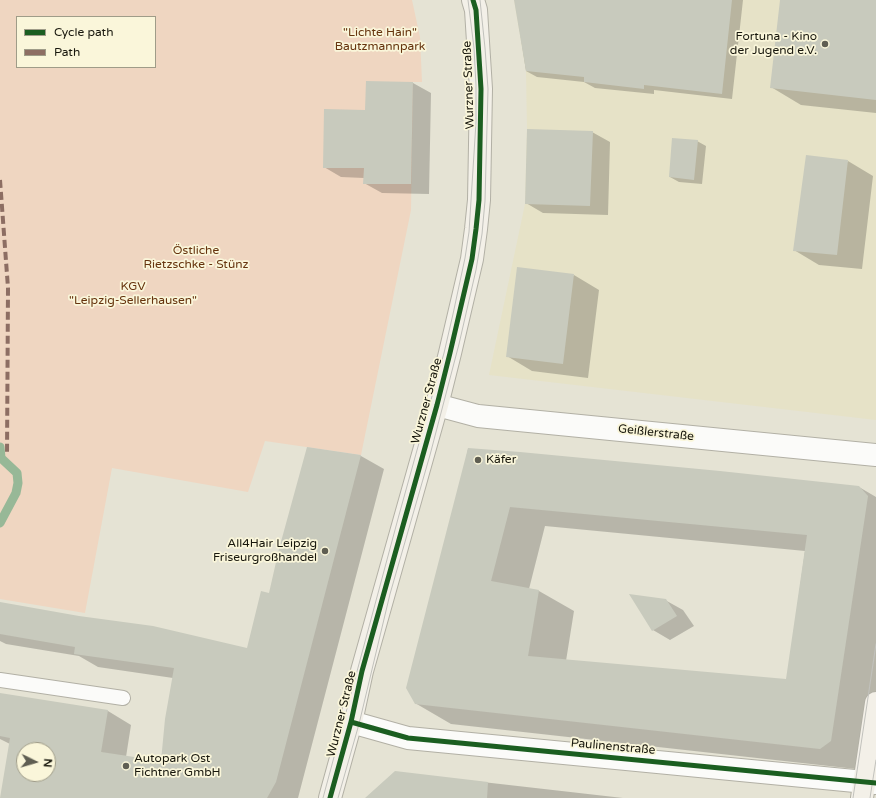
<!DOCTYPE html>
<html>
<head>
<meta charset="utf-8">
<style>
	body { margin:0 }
	#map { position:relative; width:876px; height:798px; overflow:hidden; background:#e5e3d4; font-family:"Varela Round",sans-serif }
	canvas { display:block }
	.legend { position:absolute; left:16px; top:16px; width:140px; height:52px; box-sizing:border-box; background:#faf6da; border:1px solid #9f9c88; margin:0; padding:5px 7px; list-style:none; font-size:12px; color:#17160c }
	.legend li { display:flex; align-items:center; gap:8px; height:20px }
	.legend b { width:20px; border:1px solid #9f9c88 }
	.north { position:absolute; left:16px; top:742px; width:40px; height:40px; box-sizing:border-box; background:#faf6da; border:1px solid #9f9c88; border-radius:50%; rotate:95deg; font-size:11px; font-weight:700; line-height:16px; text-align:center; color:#17160c }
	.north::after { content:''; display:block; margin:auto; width:14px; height:18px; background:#5f5e52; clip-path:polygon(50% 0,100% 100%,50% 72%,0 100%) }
</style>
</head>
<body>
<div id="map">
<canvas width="876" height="798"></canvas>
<ul class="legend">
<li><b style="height:5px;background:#1b5e20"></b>Cycle path</li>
<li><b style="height:5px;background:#8d6e63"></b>Path</li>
</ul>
<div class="north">N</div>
</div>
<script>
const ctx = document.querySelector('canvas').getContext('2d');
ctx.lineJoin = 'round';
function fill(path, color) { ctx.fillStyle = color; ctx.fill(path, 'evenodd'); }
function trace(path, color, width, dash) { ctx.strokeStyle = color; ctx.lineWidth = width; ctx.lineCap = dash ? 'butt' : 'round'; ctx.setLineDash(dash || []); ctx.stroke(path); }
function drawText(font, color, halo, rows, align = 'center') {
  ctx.font = font + ' "Varela Round",sans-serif'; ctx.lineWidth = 3.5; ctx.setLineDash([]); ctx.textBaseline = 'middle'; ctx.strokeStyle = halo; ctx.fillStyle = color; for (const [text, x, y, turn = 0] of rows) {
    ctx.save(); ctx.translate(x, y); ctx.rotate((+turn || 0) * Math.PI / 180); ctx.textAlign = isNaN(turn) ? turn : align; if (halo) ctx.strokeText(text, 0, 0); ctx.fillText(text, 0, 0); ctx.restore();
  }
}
fill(new Path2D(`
	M 514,0 L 876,0 L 876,420 L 489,375 L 525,204 L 527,129 L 526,71 Z`), '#e6e2c7');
fill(new Path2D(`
	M 0,0 L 412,0 L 420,37 L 422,82 L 413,82 L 411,210 L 361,455 L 265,441 L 248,492 L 112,468 L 85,613 L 0,599 ZM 17,17 L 155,17 L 155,67 L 17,67 Z`), '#efd6c1');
fill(new Path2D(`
	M 515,0 L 743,0 L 732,99 L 654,90 L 654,94 L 595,88 L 584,82 L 537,77 L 526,71 Z
	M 781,0 L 876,0 L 876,113 L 801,105 L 771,87 Z
	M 367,82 L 413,83 L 431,93 L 429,194 L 382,193 L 364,183 L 364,178 L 341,177 L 324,167 L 366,111 Z
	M 592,132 L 610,142 L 608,215 L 543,213 L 526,203 Z
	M 697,141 L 706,146 L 702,184 L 679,182 L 670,177 Z
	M 848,161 L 873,176 L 862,269 L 819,265 L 794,250 Z
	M 574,275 L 599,290 L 588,378 L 532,371 L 507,356 Z
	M 308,448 L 361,456 L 384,469 L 298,798 L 1,798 L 10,744 L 0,739 L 0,694 L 108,711 L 131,725 L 126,757 L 162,762 L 173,678 L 98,667 L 79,656 L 6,644 L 0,641 L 0,603 L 247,650 L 270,594 ZM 24,750 L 48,750 L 48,774 L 24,774 Z
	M 468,449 L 859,487 L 876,497 L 876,696 L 856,769 L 451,724 L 415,703 ZM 545,526 L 805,551 L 787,680 L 566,661 L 574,611 L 539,591 L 529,589 Z
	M 665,600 L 683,610 L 694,626 L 670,640 L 653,630 Z
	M 395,772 L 623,798 L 380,798 Z`), '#0003');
trace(new Path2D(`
	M 0,447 L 1,458 L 17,473 L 18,483 L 16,493 L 0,523`), '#97b897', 9);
fill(new Path2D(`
	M 514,0 L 732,0 L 722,94 L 644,85 L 644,89 L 584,82 L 584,77 L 526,71 Z
	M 780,0 L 876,0 L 876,100 L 770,88 Z
	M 366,81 L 413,82 L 411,184 L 363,184 L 364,168 L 323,168 L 324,109 L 365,110 Z
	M 527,129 L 593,131 L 590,206 L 525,204 Z
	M 672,138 L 698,140 L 694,180 L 669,177 Z
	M 806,155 L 848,160 L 837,255 L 793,251 Z
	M 517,267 L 574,274 L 563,364 L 506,357 Z
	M 307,447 L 361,455 L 276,782 L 267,798 L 0,798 L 10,738 L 0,736 L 0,693 L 108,710 L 101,752 L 161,761 L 165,719 L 174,668 L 74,654 L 75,647 L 0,634 L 0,602 L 79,616 L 153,626 L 247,648 L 261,591 L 269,593 L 279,549 ZM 24,750 L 48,750 L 48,774 L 24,774 Z
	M 468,448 L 520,452 L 720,471 L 859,486 L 868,496 L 831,741 L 820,749 L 415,704 L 406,688 ZM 510,507 L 807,535 L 786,679 L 528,656 L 539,590 L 491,581 Z
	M 629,594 L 666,599 L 677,616 L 652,631 Z
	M 395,771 L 488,782 L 487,798 L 365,798 Z`), '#c8cabd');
const service = new Path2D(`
	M 0,680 L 123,698`);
const minor = new Path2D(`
	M 437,405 L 478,416 L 876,455
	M 351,722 L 408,738 L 876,783`);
const secondary = new Path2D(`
	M 330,798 L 351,722 L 362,671 L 437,405 L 450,353 L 472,259 L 476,229 L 479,200 L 481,89 L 476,10 L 473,0
	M 862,798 L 876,703`);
trace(service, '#b2b0a5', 16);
trace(minor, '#b2b0a5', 24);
trace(secondary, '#b2b0a5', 24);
trace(service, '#fbfbf9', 14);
trace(minor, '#fbfbf9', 22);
trace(secondary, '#f3f0e8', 22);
trace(new Path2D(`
	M 323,798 L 399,515 L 444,353 L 453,314 L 465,258 L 469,232 L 476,122 L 476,85 L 474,48 L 468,0
	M 338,798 L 359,724 L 390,594 L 430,455 L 459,344 L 476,270 L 482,234 L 485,201 L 488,89 L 485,48 L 480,0
	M 853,798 L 876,644
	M 870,798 L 876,760`), '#c1c1bc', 1);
trace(new Path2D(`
	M 0,180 L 8,288 L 7,455`), '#8d6e63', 4, [8, 4]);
trace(new Path2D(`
	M 351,722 L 408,738 L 876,783
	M 330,798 L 351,722 L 362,671 L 437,405 L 450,353 L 472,259 L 476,229 L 479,200 L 481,89 L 476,10 L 473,0`), '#1b5e20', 5);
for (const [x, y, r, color] of [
	[825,44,4,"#5f5e52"],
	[478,460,4,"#5f5e52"],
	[325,551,4,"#5f5e52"],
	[126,766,4,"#5f5e52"]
]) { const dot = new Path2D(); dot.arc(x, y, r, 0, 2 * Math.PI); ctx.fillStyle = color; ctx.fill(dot); trace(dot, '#faf6da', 1.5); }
drawText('12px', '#66340e', '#faf6da', [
	["\"Lichte Hain\"",380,33],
	["Bautzmannpark",380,47],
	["Östliche",196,251],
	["Rietzschke - Stünz",196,265],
	["KGV",133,287],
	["\"Leipzig-Sellerhausen\"",133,301]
]);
drawText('12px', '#17160c', '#faf6da', [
	["Fortuna - Kino",817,37],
	["der Jugend e.V.",817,51],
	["Käfer",486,460,"left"],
	["All4Hair Leipzig",317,544],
	["Friseurgroßhandel",317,558],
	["Autopark Ost",134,759,"left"],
	["Fichtner GmbH",134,773,"left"]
], 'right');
drawText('12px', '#17160c', '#faf6da', [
	["Wurzner Straße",469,85,-92],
	["Wurzner Straße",427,401,-75],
	["Geißlerstraße",656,433,6],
	["Wurzner Straße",342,714,-76],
	["Paulinenstraße",613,747,5]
]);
</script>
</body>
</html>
